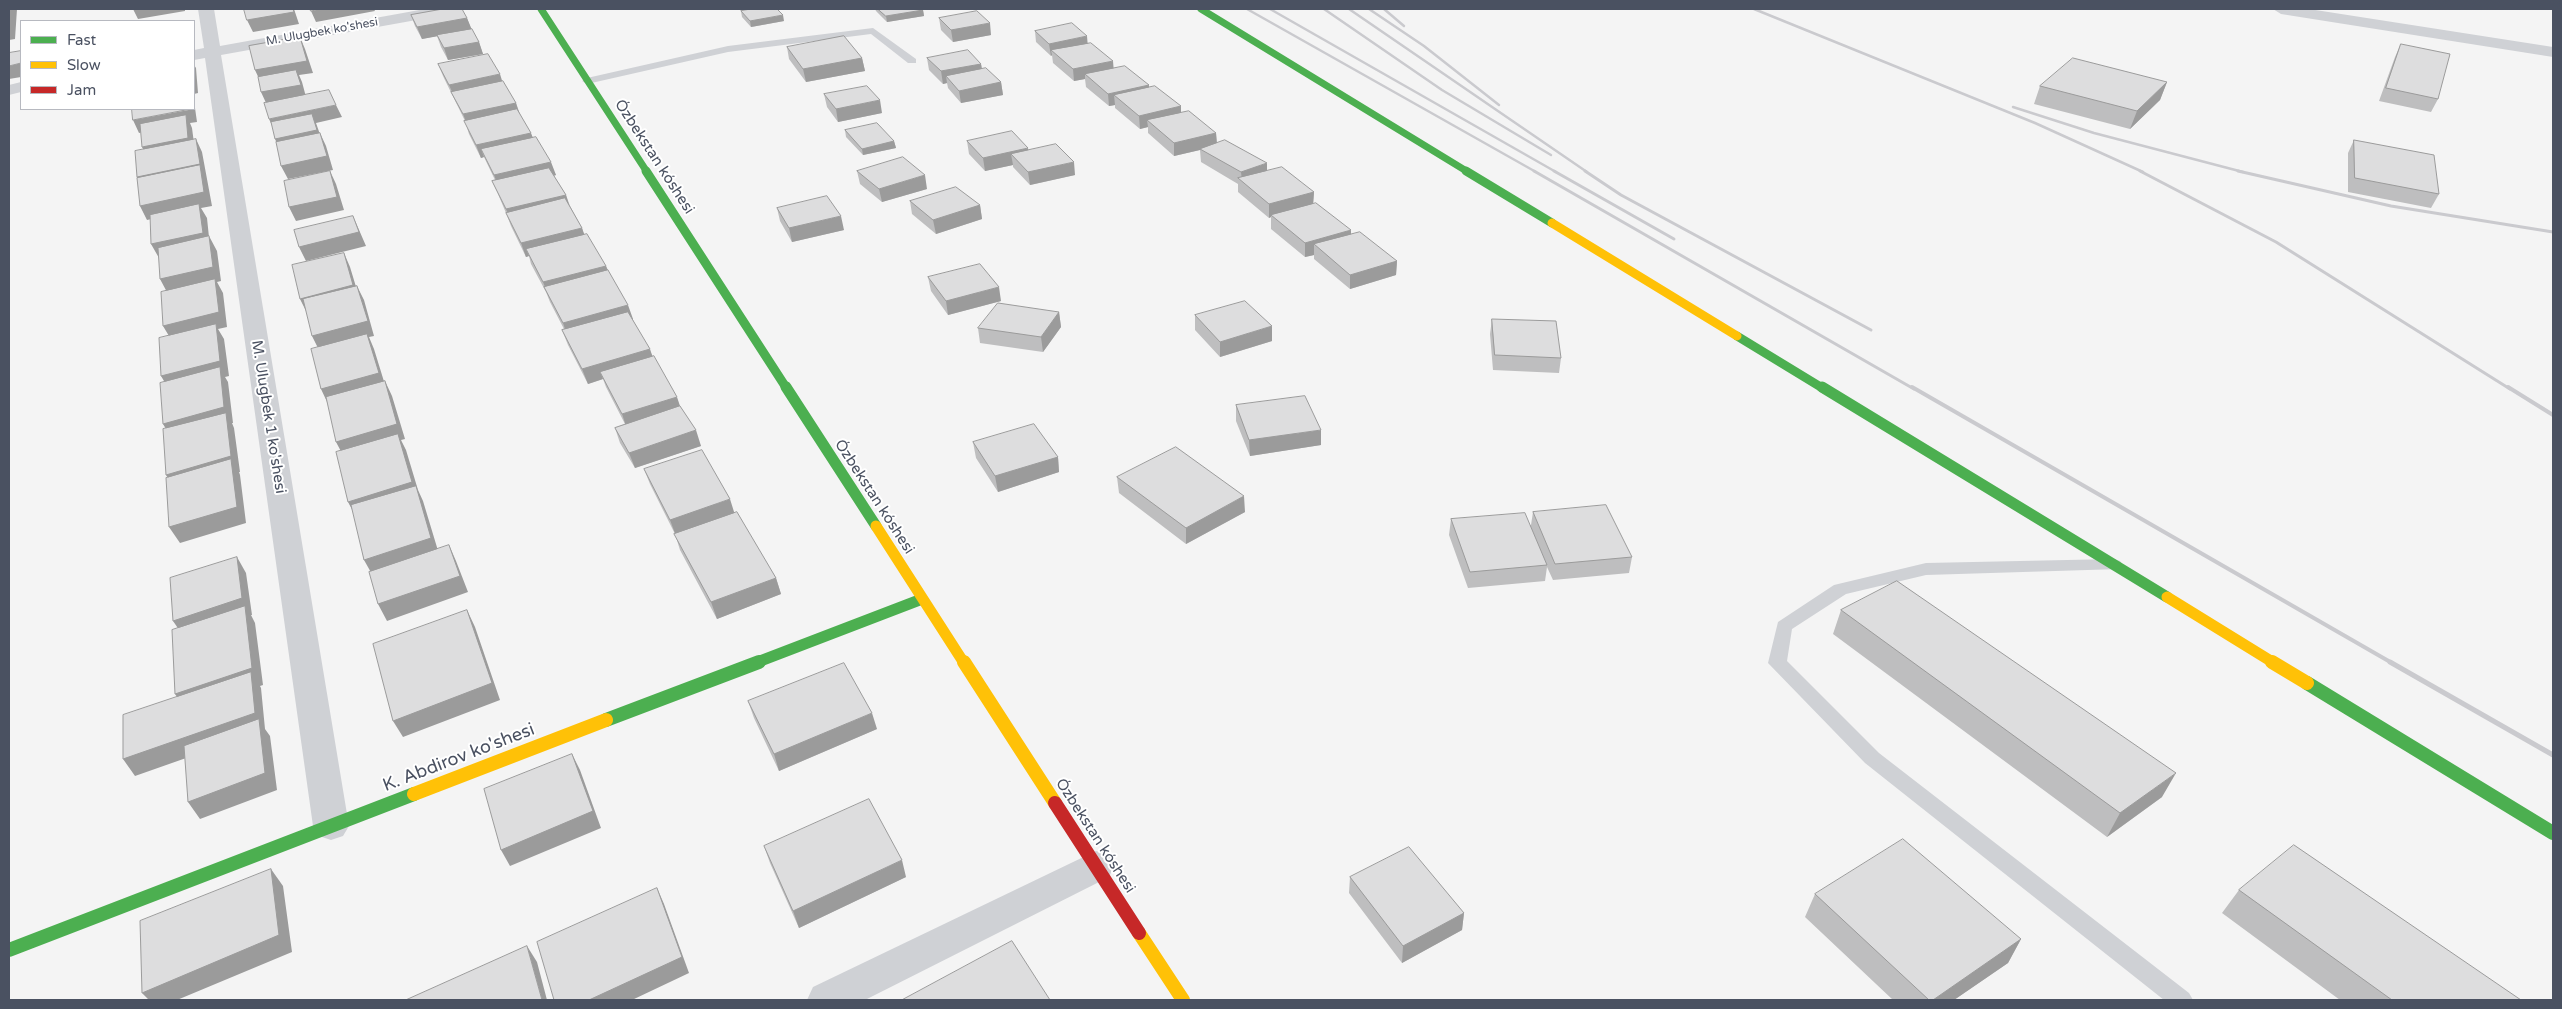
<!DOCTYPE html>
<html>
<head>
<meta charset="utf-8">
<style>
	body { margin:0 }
	#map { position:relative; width:2562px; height:1009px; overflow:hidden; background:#f4f4f4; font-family:"Varela Round",sans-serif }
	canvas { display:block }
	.frame { position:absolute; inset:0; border:10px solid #4a5161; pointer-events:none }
	.legend { position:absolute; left:20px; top:20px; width:175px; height:90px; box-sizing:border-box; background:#fff; border:1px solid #b7b9c0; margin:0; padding:6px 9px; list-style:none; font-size:15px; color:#4a5161 }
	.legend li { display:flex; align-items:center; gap:10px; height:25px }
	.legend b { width:25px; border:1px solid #b7b9c0 }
</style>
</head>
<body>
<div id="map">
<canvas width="2562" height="1009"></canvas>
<div class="frame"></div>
<ul class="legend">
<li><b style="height:6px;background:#4caf50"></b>Fast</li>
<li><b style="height:6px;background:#ffc107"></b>Slow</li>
<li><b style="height:6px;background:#c62828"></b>Jam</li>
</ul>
</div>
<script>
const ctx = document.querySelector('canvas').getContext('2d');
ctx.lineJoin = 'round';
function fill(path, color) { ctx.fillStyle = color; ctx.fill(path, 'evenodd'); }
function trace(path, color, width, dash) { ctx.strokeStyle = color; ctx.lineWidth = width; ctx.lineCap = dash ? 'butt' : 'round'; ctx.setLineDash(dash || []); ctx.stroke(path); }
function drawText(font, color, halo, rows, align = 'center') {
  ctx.font = font + ' "Varela Round",sans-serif'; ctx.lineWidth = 4; ctx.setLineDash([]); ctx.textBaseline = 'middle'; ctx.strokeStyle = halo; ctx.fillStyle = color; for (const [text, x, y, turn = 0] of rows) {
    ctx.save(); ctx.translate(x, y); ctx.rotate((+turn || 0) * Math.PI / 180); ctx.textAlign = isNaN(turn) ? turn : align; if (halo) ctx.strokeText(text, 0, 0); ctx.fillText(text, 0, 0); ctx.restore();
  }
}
fill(new Path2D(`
	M 873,28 L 916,59 L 916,63 L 908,63 L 871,34 L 728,52 L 587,84 L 582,81 L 587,78 L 728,46 Z
	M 2114,559 L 2120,561 L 2123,565 L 2120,569 L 1926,575 L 1846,594 L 1792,629 L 1787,661 L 1879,753 L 2189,993 L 2193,1000 L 2164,1000 L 1865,763 L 1768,663 L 1778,622 L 1834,585 L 1926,563 Z`), '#cfd1d5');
fill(new Path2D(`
	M 198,9 L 214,9 L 220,46 L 425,9 L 458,9 L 450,14 L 221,55 L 349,826 L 343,836 L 331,840 L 319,836 L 313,826 L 205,58 L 194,60 L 194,50 L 204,48 Z
	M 2273,9 L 2309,9 L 2553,47 L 2553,57 L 2281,14 Z
	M 21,82 L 21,92 L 9,95 L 9,85 Z
	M 1096,851 L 1109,855 L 1114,866 L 1109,877 L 865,1000 L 807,1000 L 813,987 Z`), '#cfd1d5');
trace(new Path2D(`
	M 541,9 L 647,172
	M 1201,9 L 1468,172`), '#4caf50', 7);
trace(new Path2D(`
	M 646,171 L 787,389
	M 1466,171 L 1552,223
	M 1737,336 L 1824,389`), '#4caf50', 9);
trace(new Path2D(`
	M 786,387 L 876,526
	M 1822,387 L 2167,597
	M 755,663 L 922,599`), '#4caf50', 11);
trace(new Path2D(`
	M 2307,683 L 2553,833
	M 606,720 L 759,662
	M 9,950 L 414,794`), '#4caf50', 14);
trace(new Path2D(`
	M 1552,223 L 1737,336`), '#ffc107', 9);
trace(new Path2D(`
	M 876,526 L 964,663
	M 2167,597 L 2274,663`), '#ffc107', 11);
trace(new Path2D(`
	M 964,662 L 1055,803
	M 2272,662 L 2307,683
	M 414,794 L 606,720
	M 1139,933 L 1183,1000`), '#ffc107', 14);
trace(new Path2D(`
	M 1055,803 L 1139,933`), '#c62828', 14);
trace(new Path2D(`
	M 1247,9 L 1536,172
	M 1270,9 L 1556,172
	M 1324,9 L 1442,90 L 1551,155
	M 1349,9 L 1587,172
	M 1369,9 L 1424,46 L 1499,105
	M 1384,9 L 1404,26
	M 1754,9 L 2035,123 L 2143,172
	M 2013,107 L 2094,133 L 2243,172`), '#cacace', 2.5);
trace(new Path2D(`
	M 1534,171 L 1914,389
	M 1554,171 L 1674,239
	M 1585,171 L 1621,195 L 1871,330
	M 2140,171 L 2276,242 L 2510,389
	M 2238,171 L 2391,206 L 2553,232`), '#cacace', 3);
trace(new Path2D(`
	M 1912,387 L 2392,663
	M 2508,387 L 2553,415`), '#cacace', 4);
trace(new Path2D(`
	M 2390,662 L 2553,755`), '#cacace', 5);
fill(new Path2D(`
	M 875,9 L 922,9 L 923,10 L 924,16 L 887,22 L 876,11 Z
	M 741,11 L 784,21 L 751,27 L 742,17 Z
	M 411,15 L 467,18 L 471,29 L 479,42 L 483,54 L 448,60 L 441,47 L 437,36 L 422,39 L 415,26 Z
	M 939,18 L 991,35 L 953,42 L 941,30 Z
	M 1035,31 L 1088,43 L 1113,68 L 1149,85 L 1149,88 L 1181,106 L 1181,113 L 1216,133 L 1217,143 L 1267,171 L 1314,192 L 1313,204 L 1351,234 L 1397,261 L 1396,275 L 1350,289 L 1314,259 L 1314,255 L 1305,257 L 1271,229 L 1271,217 L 1269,218 L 1238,192 L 1238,184 L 1201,162 L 1200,150 L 1174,156 L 1148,133 L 1148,127 L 1140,129 L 1115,108 L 1115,105 L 1109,106 L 1086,87 L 1085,79 L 1074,81 L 1053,63 L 1052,55 L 1051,56 L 1036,42 Z
	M 2401,44 L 2438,99 L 2431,112 L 2379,101 L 2395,57 Z
	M 787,47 L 862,58 L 865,71 L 806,82 L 789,59 Z
	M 927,58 L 981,64 L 982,69 L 1001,82 L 1003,95 L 961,103 L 948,88 L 947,83 L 943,84 L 929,70 Z
	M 438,64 L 502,81 L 516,103 L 520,114 L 533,138 L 556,175 L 554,176 L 566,195 L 570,206 L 582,228 L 584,235 L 606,266 L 633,320 L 701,446 L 635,468 L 620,443 L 615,428 L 625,424 L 606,387 L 603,379 L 588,384 L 568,345 L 562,330 L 564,329 L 550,302 L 546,292 L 531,264 L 529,256 L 526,257 L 511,226 L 506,213 L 498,194 L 492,181 L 495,180 L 484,157 L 481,158 L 469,134 L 465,121 L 443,76 Z
	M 2167,82 L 2160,100 L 2130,129 L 2034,104 L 2040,86 Z
	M 824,94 L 882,113 L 838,122 L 827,107 Z
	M 845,130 L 894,141 L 896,148 L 863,155 L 846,137 Z
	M 2354,140 L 2439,194 L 2431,208 L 2348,192 L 2348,153 Z
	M 967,141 L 1028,150 L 1075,175 L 1030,185 L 1013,167 L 1013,165 L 985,171 L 969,154 Z
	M 857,171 L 927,189 L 882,202 L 860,184 Z
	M 910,201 L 980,205 L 982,219 L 936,234 L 912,214 Z
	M 777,208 L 844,230 L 792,242 L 780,221 Z
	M 928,277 L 1001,301 L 948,315 L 931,291 Z
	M 1059,312 L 1061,327 L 1043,352 L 980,343 L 978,328 Z
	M 1195,315 L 1272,341 L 1220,357 L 1195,330 Z
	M 1492,319 L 1561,358 L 1559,373 L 1493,370 L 1490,334 Z
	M 1236,405 L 1321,445 L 1250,456 L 1236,421 Z
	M 973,442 L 1058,457 L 1059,472 L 998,492 L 976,458 Z
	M 644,469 L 734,513 L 776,578 L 781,594 L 717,619 L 680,550 L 675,534 L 650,484 Z
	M 1117,477 L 1245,512 L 1186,544 L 1119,493 Z
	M 1533,512 L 1632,557 L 1629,573 L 1553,580 L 1547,567 L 1545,581 L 1468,588 L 1449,535 L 1451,519 L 1531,525 Z
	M 1841,610 L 2162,797 L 2107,837 L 1833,634 Z
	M 748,701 L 877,729 L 779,771 L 754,718 Z
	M 764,846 L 906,877 L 799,928 L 770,863 Z
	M 1350,877 L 1464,913 L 1462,930 L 1402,963 L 1349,893 Z
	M 2239,890 L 2521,1000 L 2340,1000 L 2222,913 Z
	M 1815,894 L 2021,939 L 2008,963 L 1954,1000 L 1893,1000 L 1805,917 Z`), '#bebebf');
fill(new Path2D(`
	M 9,9 L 17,9 L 15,39 L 9,40 Z
	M 133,9 L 185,9 L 185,11 L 138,19 Z
	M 293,9 L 294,9 L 299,24 L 253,32 L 247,20 Z
	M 321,9 L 374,9 L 375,11 L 316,22 L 311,11 Z
	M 923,10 L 924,16 L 887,22 L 886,16 Z
	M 783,15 L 784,21 L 751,27 L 750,21 Z
	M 467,18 L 472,30 L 422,39 L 417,27 Z
	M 990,23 L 991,35 L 953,42 L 951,30 Z
	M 1087,36 L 1088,48 L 1051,50 L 1052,55 L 1051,56 L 1049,44 Z
	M 300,37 L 305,49 L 313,73 L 299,75 L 302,82 L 306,97 L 267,105 L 261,92 L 261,83 L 255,70 Z
	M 479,42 L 483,54 L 448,60 L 444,48 Z
	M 862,58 L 865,71 L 806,82 L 803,69 Z
	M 1113,61 L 1114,73 L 1085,74 L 1085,79 L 1074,81 L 1073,69 Z
	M 21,63 L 21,77 L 9,79 L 9,66 Z
	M 981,64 L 983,76 L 946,76 L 947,83 L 943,84 L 941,71 Z
	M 194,65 L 196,68 L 198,93 L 194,94 Z
	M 500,74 L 504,87 L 453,94 L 449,85 Z
	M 1001,82 L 1003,95 L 961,103 L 959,91 Z
	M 2167,82 L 2160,100 L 2130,129 L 2137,111 Z
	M 1149,85 L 1149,98 L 1114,95 L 1115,105 L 1109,106 L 1108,94 Z
	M 880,100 L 882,113 L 838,122 L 836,109 Z
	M 194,101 L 197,122 L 190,123 L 192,128 L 195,151 L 149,160 L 142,147 L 187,124 L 139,133 L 133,120 L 194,109 Z
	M 516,103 L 520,116 L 468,127 L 463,114 Z
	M 336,105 L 342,117 L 316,123 L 323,143 L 281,152 L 275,139 L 275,132 L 269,119 Z
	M 1181,106 L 1181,119 L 1147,120 L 1148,127 L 1140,129 L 1139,116 Z
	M 320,133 L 326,146 L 333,170 L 288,179 L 281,166 Z
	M 531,133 L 536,146 L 481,149 L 484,157 L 481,158 L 476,145 Z
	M 1216,133 L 1217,146 L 1174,156 L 1174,143 Z
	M 196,139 L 202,152 L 212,206 L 201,208 L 207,218 L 210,247 L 159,258 L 151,244 L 200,208 L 147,220 L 140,206 L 144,190 L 137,177 Z
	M 894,141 L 896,148 L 863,155 L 862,149 Z
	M 1028,148 L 1030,161 L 1011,154 L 1013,165 L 985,171 L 983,158 Z
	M 551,162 L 556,175 L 499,188 L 494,175 Z
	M 1074,162 L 1075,175 L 1030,185 L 1028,172 Z
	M 1267,163 L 1267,176 L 1242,181 L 1241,172 Z
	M 330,171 L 336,184 L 344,210 L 296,221 L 289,207 Z
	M 925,175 L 927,189 L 882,202 L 879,189 Z
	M 1314,192 L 1313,206 L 1271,215 L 1271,217 L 1269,218 L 1269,204 Z
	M 566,195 L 570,208 L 512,223 L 506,209 Z
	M 980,205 L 982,219 L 936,234 L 933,220 Z
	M 353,216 L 366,246 L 306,261 L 299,247 Z
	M 841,216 L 844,230 L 792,242 L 789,228 Z
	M 582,228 L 587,242 L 526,249 L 529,256 L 526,257 L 521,243 Z
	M 1351,230 L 1351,244 L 1314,244 L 1314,255 L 1305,257 L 1305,243 Z
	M 209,236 L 217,251 L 221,281 L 217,282 L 223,293 L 227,327 L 218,329 L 224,339 L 229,376 L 225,377 L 228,382 L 233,423 L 232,423 L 234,428 L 240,472 L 239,472 L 240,475 L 246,523 L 180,543 L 169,527 L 176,490 L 166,475 L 172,439 L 163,424 L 170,391 L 161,376 L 172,341 L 163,326 L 168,294 L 160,279 Z
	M 344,253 L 350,267 L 360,300 L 307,313 L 300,299 Z
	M 1397,261 L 1396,275 L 1350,289 L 1350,275 Z
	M 606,266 L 611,280 L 547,292 L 543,282 Z
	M 357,286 L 364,300 L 374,336 L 369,337 L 374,349 L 386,388 L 328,404 L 321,389 L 319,350 L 312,336 Z
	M 999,287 L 1001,301 L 948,315 L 946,301 Z
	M 628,305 L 633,319 L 568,338 L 563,323 Z
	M 1059,312 L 1061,327 L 1043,352 L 1041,337 Z
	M 1272,326 L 1272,341 L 1220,357 L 1220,342 Z
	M 650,349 L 655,364 L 600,372 L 603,379 L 588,384 L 582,369 Z
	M 385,381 L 392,396 L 405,439 L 401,440 L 406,450 L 418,490 L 423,501 L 439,554 L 373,576 L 364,560 L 356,517 L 348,502 L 344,457 L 336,442 Z
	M 677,397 L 682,412 L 627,429 L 622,414 Z
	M 696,430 L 701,446 L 635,468 L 629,453 Z
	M 1321,430 L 1321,445 L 1250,456 L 1249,440 Z
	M 1058,457 L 1059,472 L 998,492 L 995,476 Z
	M 1244,496 L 1245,512 L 1186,544 L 1186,528 Z
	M 730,499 L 735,515 L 676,536 L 670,520 Z
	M 449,545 L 456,561 L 468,592 L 387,621 L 378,604 Z
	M 237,557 L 246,573 L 252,615 L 251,615 L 255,623 L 263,685 L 260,686 L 261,688 L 265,729 L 270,736 L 277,790 L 200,819 L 188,802 L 260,732 L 135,776 L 123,759 L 187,711 L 175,694 L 184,637 L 173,621 Z
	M 776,578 L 781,594 L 717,619 L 711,602 Z
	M 467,610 L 475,627 L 500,700 L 403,737 L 393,721 Z
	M 872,713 L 877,729 L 779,771 L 774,754 Z
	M 572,754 L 580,770 L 601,828 L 510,866 L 501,850 Z
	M 2176,773 L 2162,797 L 2107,837 L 2120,813 Z
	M 902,860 L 906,877 L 799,928 L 793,911 Z
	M 271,869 L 283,886 L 292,952 L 177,1000 L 149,1000 L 142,993 Z
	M 657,888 L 664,904 L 689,973 L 632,1000 L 589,1000 Z
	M 1464,913 L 1462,930 L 1402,963 L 1403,946 Z
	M 2021,939 L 2008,963 L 1954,1000 L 1933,1000 Z
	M 527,946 L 537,962 L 547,1000 L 542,1000 Z`), '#9b9b9b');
const building = new Path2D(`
	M 244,9 L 293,9 L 294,12 L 247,20 Z
	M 310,9 L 321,9 L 311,11 Z
	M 443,9 L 462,9 L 467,18 L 417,27 L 411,15 Z
	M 751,9 L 777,9 L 783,15 L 750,21 L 741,11 Z
	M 878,9 L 922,9 L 923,10 L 886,16 Z
	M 977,11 L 990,23 L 951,30 L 939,18 Z
	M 1072,23 L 1087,36 L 1049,44 L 1035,31 Z
	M 472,29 L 479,42 L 444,48 L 437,35 Z
	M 844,36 L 862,58 L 803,69 L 787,47 Z
	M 300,37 L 307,61 L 255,70 L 249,46 Z
	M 1091,43 L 1113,61 L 1073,69 L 1051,50 Z
	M 2401,44 L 2450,54 L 2438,99 L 2386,88 Z
	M 968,50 L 981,64 L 941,71 L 927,58 Z
	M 21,51 L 21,63 L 9,66 L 9,53 Z
	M 488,54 L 500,74 L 449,85 L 438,64 Z
	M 2073,58 L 2167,82 L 2137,111 L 2040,86 Z
	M 1125,66 L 1149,85 L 1108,94 L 1085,74 Z
	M 986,68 L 1001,82 L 959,91 L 946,76 Z
	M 296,70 L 301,85 L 261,92 L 258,77 Z
	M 503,81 L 516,103 L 463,114 L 451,92 Z
	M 867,86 L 880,100 L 836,109 L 824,94 Z
	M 1155,86 L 1181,106 L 1139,116 L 1114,95 Z
	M 329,90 L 336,105 L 269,119 L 264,103 Z
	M 132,109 L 191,109 L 133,120 Z
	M 517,109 L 531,133 L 476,145 L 464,121 Z
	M 1189,111 L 1216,133 L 1174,143 L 1147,120 Z
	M 312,114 L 317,130 L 275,139 L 271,122 Z
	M 186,115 L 188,138 L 142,147 L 140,124 Z
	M 877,123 L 894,141 L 862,149 L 845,130 Z
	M 1012,131 L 1028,148 L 983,158 L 967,141 Z
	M 320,133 L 327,156 L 281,166 L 276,142 Z
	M 536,137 L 551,162 L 494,175 L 481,149 Z
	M 196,139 L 200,164 L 137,177 L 135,151 Z
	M 1225,140 L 1267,163 L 1241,172 L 1200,149 Z
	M 2354,140 L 2434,155 L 2439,194 L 2355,178 Z
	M 1056,144 L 1074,162 L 1028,172 L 1011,154 Z
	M 903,157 L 925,175 L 879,189 L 857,171 Z
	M 200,165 L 204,192 L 140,206 L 137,178 Z
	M 1282,167 L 1314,192 L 1269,204 L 1238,178 Z
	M 549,168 L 566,195 L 506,209 L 492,181 Z
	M 330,171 L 337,197 L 289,207 L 284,181 Z
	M 956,187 L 980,205 L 933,220 L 910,201 Z
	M 827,196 L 841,216 L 789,228 L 777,208 Z
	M 565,198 L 582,228 L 521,243 L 506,213 Z
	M 1316,203 L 1351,230 L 1305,243 L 1271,215 Z
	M 199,204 L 203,233 L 151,244 L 150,215 Z
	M 353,216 L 359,232 L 299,247 L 294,230 Z
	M 1360,232 L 1397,261 L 1350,275 L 1314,244 Z
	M 587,234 L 606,266 L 543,282 L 526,249 Z
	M 209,236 L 213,267 L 160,279 L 158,248 Z
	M 344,253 L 353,285 L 300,299 L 292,265 Z
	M 980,264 L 999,287 L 946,301 L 928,277 Z
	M 608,270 L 628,305 L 563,323 L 544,287 Z
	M 215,279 L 219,312 L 163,326 L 161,292 Z
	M 357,286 L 368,321 L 312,336 L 303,299 Z
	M 1245,301 L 1272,326 L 1220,342 L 1195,315 Z
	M 998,303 L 1059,312 L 1041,337 L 978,328 Z
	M 628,312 L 650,349 L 582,369 L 562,330 Z
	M 1492,319 L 1556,321 L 1561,358 L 1495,355 Z
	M 216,324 L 220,361 L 161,376 L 159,338 Z
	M 367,334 L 379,373 L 321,389 L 311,349 Z
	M 654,356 L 677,397 L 622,414 L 600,372 Z
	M 220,367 L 224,407 L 163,424 L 160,383 Z
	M 385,381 L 397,424 L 336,442 L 326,397 Z
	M 1305,396 L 1321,430 L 1249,440 L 1236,405 Z
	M 680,406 L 696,430 L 629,453 L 615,428 Z
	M 226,413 L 231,456 L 166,475 L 163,429 Z
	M 1034,424 L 1058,457 L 995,476 L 973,442 Z
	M 398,434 L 412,482 L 348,502 L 336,452 Z
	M 1176,447 L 1244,496 L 1186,528 L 1117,477 Z
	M 702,450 L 730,499 L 670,520 L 644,469 Z
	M 231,459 L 237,507 L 169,527 L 166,478 Z
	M 416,486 L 431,538 L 364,560 L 351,505 Z
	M 1606,505 L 1632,557 L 1555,564 L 1533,512 Z
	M 737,512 L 776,578 L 711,602 L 674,534 Z
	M 1525,513 L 1547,565 L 1470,572 L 1451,519 Z
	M 449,545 L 460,576 L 378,604 L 369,572 Z
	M 237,557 L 242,598 L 173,621 L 170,578 Z
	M 1897,581 L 2176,773 L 2120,813 L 1841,610 Z
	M 245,606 L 252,668 L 175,694 L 172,630 Z
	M 467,610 L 492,683 L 393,721 L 373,644 Z
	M 844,663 L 872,713 L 774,754 L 748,701 Z
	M 251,672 L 255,713 L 123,759 L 123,715 Z
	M 259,719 L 265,773 L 188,802 L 184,746 Z
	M 572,754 L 593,811 L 501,850 L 484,789 Z
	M 869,799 L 902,860 L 793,911 L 764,846 Z
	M 1903,839 L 2021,939 L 1933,1000 L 1929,1000 L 1815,894 Z
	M 2294,845 L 2521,1000 L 2392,1000 L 2239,890 Z
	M 1409,847 L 1464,913 L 1403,946 L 1350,877 Z
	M 271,869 L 279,935 L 142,993 L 140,921 Z
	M 657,888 L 682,957 L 589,1000 L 554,1000 L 537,942 Z
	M 1012,941 L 1050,1000 L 902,1000 Z
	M 527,946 L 542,1000 L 406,1000 Z`);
fill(building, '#ddddde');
trace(building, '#9b9b9b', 1);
drawText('12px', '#4a5161', '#fff', [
	["M. Ulugbek ko'shesi",322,32,-10]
]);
drawText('15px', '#4a5161', '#fff', [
	["Ózbekstan kóshesi",654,157,57],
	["M. Ulugbek 1 ko'shesi",268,417,81],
	["Ózbekstan kóshesi",874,497,57],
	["Ózbekstan kóshesi",1095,836,57]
]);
drawText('18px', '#4a5161', '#fff', [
	["K. Abdirov ko'shesi",459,758,-21]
]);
</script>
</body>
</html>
